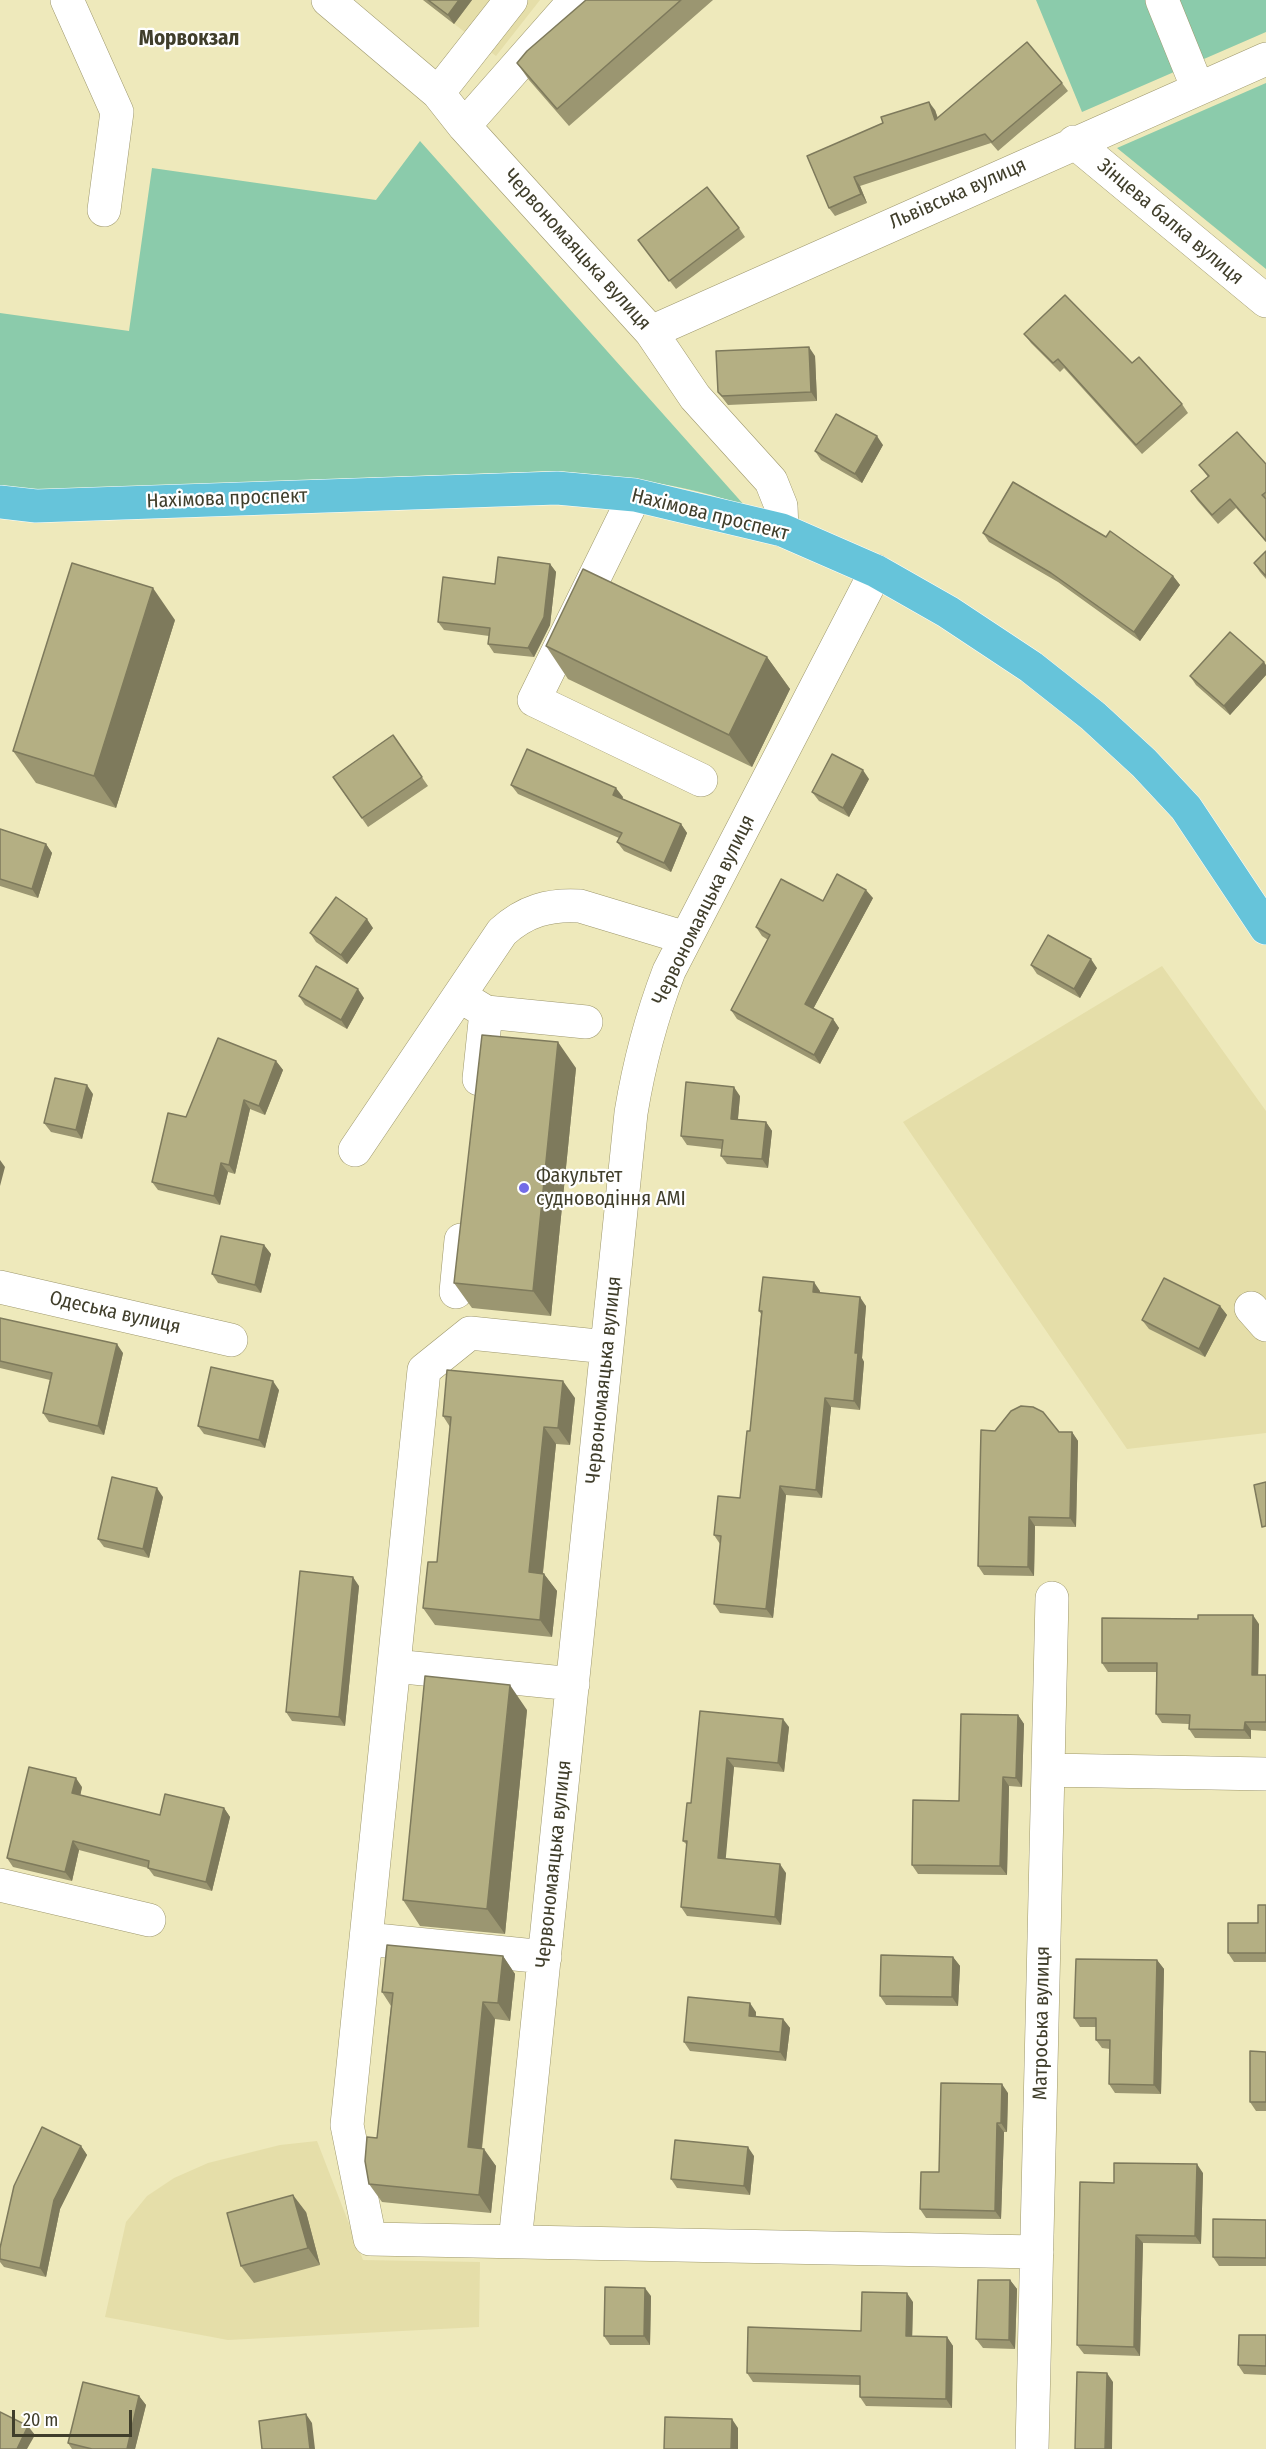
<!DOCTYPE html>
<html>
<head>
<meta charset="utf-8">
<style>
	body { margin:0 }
	#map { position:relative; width:1266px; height:2449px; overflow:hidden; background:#eee9bb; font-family:"Fira Sans Condensed",sans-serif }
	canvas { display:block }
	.scale { position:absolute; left:12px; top:2410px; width:120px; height:27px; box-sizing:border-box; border:3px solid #403e2b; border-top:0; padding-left:8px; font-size:18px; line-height:21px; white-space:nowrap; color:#403e2b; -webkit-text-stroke:4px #fff; paint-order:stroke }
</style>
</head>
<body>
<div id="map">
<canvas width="1266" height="2449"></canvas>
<div class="scale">20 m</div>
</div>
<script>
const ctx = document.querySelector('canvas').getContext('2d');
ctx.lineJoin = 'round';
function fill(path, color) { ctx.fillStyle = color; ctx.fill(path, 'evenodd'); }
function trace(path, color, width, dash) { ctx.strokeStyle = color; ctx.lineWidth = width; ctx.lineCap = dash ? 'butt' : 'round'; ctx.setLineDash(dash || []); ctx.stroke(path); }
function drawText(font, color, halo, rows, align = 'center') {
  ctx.font = font + ' "Fira Sans Condensed",sans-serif'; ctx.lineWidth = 4.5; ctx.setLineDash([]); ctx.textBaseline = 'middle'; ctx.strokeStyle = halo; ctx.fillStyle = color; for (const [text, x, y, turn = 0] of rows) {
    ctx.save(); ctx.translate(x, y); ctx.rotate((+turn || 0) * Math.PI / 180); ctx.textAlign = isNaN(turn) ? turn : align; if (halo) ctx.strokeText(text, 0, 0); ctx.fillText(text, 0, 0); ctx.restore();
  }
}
fill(new Path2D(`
	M 423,0 L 540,0 L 496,56 Z
	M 1162,966 L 1266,1111 L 1266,1433 L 1127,1449 L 903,1122 Z
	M 317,2141 L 363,2260 L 480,2262 L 479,2327 L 228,2340 L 105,2317 L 126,2222 L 147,2196 L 174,2178 L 208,2163 L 280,2145 Z`), '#e5dea9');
fill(new Path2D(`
	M 1036,0 L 1266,0 L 1266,32 L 1082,112 Z
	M 1266,83 L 1266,269 L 1117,148 Z
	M 420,141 L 745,506 C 684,483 620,477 556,471 L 36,490 L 0,485 L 0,313 L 129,331 L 152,168 L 376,200 Z`), '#8bcbab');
const minor = new Path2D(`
	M 67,0 L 117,112 L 104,210
	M 328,0 L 438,93 L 464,126 L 651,332 L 695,397 L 771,481 L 781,506 L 782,530
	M 1162,0 L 1198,89
	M 438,93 L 511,0
	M 464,126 L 575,0
	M 1074,142 L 1266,301
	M 651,332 L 1266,59
	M 635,495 L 534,700 L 701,780
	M 468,1001 L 486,1012 L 586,1022
	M 479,1079 L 486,1012
	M 355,1150 L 502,932 C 525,911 549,904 580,906 L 686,938
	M 0,1287 L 231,1340
	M 456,1292 L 461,1240
	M 1251,1308 L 1266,1325
	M 607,1347 L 470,1333 L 424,1370 L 347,2125 L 370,2239 L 1037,2252
	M 394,1666 L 573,1684
	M 1048,1770 L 1266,1774
	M 0,1885 L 149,1920
	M 366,1939 L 545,1957
	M 515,2242 L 631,1113 C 639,1064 651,1018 669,971 L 876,571
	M 1032,2449 L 1052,1598`);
const major = new Path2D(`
	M 0,502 L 36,506 L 557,488 L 635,495 L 782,530 L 876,571 L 948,612 L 1031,667 L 1093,716 L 1144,763 L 1186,808 L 1266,928`);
trace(minor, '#9d976c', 34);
trace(major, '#fff', 34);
trace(minor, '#fff', 33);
trace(major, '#66c4da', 33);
fill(new Path2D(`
	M 423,0 L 472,0 L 454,24 Z
	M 586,0 L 713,0 L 569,126 L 529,80 L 517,63 Z
	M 1062,83 L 1068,91 L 998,151 L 991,143 L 860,186 L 867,203 L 835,216 L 829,208 L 807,156 L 935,110 L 938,118 Z
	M 739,228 L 745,237 L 676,289 L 638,240 Z
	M 1024,334 L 1182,404 L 1188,413 L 1142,454 L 1064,368 L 1060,372 L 1031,343 Z
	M 815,356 L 817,401 L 728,405 L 718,392 Z
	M 883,445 L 862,483 L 821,460 L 815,451 Z
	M 1266,464 L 1266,542 L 1236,508 L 1218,524 L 1197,500 L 1191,491 L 1208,477 L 1199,465 Z
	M 983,533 L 1173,576 L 1180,585 L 1140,641 L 1058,582 L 989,542 Z
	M 1266,551 L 1266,579 L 1260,572 L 1254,563 Z
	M 550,564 L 556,572 L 550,625 L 534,657 L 494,653 L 488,644 L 489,636 L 444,630 L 438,622 L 495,584 Z
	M 175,620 L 116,808 L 36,783 L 13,751 Z
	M 546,646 L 767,657 L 790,689 L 752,767 L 568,679 Z
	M 1266,665 L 1266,675 L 1230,715 L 1196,685 L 1190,676 Z
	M 393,735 L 428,786 L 368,827 L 333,777 Z
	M 869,779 L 849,817 L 819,801 L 812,792 Z
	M 511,785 L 623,797 L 622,799 L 681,824 L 687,833 L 671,872 L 624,851 L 617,842 L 619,838 L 518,794 Z
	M 0,829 L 46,844 L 52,853 L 38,898 L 0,886 Z
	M 873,898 L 813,1009 L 833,1019 L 839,1028 L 820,1064 L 737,1019 L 731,1010 L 768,940 L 762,936 L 756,927 L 823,901 Z
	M 373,928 L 347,964 L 316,942 L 310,933 Z
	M 1031,965 L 1097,968 L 1080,998 L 1037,974 Z
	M 299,996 L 364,998 L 347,1029 L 305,1005 Z
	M 276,1061 L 283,1070 L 265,1115 L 250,1109 L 235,1174 L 228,1172 L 220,1205 L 158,1190 L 152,1182 L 186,1117 Z
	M 576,1068 L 551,1316 L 472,1308 L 454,1283 Z
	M 93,1094 L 82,1139 L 51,1132 L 44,1123 Z
	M 740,1096 L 738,1119 L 766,1122 L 772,1131 L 768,1168 L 727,1164 L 721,1156 L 722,1149 L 687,1145 L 681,1136 Z
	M 264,1245 L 271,1254 L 261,1293 L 218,1283 L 212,1274 Z
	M 820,1291 L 820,1293 L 866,1306 L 862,1358 L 864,1362 L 860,1410 L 831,1407 L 822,1498 L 786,1495 L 773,1618 L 720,1613 L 714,1604 L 720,1544 L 714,1535 L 740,1498 L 750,1431 L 761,1314 L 759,1311 Z
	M 1220,1306 L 1227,1315 L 1205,1357 L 1149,1329 L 1142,1320 Z
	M 0,1318 L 123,1353 L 104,1435 L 49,1422 L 43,1413 L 50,1380 L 0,1368 Z
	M 279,1390 L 265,1448 L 204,1434 L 198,1426 Z
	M 575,1398 L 570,1445 L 556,1444 L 543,1573 L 544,1574 L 557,1591 L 552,1637 L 435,1625 L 423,1608 L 437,1562 L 450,1427 L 443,1416 Z
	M 1059,1432 L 1072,1432 L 1078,1441 L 1076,1527 L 1035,1526 L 1034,1576 L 984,1575 L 978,1566 Z
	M 163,1497 L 149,1558 L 104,1547 L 98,1539 Z
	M 359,1586 L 345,1726 L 292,1721 L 286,1712 Z
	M 1259,1624 L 1258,1675 L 1266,1675 L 1266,1731 L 1251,1730 L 1251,1739 L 1195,1738 L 1189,1729 L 1189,1724 L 1162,1723 L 1156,1714 L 1156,1672 L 1108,1672 L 1102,1663 Z
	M 527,1710 L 505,1934 L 420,1926 L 403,1900 Z
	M 700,1711 L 789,1727 L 784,1772 L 734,1767 L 725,1859 L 786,1873 L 781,1925 L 687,1916 L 681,1907 L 687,1845 L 683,1841 L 691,1803 Z
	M 1018,1715 L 1024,1724 L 1022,1787 L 1009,1786 L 1007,1875 L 918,1874 L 912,1865 L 959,1801 Z
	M 82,1787 L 80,1795 L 160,1815 L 224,1808 L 230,1817 L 212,1891 L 154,1876 L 148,1868 L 79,1850 L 72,1881 L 13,1867 L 7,1858 Z
	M 1266,1905 L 1266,1962 L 1234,1962 L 1228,1953 L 1258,1923 Z
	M 503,1956 L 515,1974 L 510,2021 L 495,2019 L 482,2149 L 496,2166 L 491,2213 L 382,2202 L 369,2184 L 377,2138 L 391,2006 L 382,1992 Z
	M 953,1957 L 960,1966 L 958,2006 L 886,2005 L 880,1996 Z
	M 1157,1960 L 1164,1969 L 1161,2094 L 1115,2093 L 1109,2084 L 1110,2049 L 1102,2048 L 1096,2040 L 1096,2027 L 1080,2027 L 1074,2018 Z
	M 756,2012 L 756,2017 L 783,2019 L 790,2028 L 786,2061 L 690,2051 L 684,2042 Z
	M 1266,2052 L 1266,2111 L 1256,2111 L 1250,2102 Z
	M 1008,2093 L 1007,2132 L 1004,2132 L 1001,2219 L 926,2218 L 920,2209 Z
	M 81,2146 L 87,2155 L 60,2209 L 46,2277 L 4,2267 L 0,2262 L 0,2248 Z
	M 754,2156 L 750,2195 L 677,2188 L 671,2179 Z
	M 1203,2173 L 1201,2244 L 1143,2243 L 1140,2356 L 1084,2354 L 1077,2345 L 1114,2183 Z
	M 306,2212 L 320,2265 L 254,2283 L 241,2266 Z
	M 1266,2220 L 1266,2266 L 1219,2266 L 1213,2257 Z
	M 1010,2280 L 1017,2289 L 1015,2349 L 983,2348 L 976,2339 Z
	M 651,2296 L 650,2345 L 610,2345 L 604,2336 Z
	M 913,2302 L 912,2336 L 947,2337 L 953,2346 L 952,2408 L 866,2406 L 860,2397 L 860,2385 L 753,2382 L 747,2373 L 861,2331 Z
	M 1266,2335 L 1266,2375 L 1244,2374 L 1238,2365 Z
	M 139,2396 L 146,2405 L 135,2449 L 72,2449 L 68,2443 Z`), '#9b9671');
fill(new Path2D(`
	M 459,0 L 472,0 L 454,24 L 448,15 Z
	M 929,102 L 935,110 L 941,129 L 935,120 Z
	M 854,177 L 860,186 L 867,203 L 861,194 Z
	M 809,347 L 815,356 L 817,401 L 811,392 Z
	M 877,436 L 883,445 L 862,483 L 855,474 Z
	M 550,564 L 556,572 L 550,625 L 534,657 L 528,648 Z
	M 1173,576 L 1180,585 L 1140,641 L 1134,632 Z
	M 153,588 L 175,620 L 116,808 L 94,776 Z
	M 767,657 L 790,689 L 752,767 L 729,735 Z
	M 1264,662 L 1266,665 L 1266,675 L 1230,715 L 1224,706 Z
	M 863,770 L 869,779 L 849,817 L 843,808 Z
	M 616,788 L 623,797 L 620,804 L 613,795 Z
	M 681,824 L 687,833 L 671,872 L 664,863 Z
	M 46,844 L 52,853 L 38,898 L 32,889 Z
	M 866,890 L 873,898 L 811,1013 L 805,1004 Z
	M 367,919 L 373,928 L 347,964 L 341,955 Z
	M 1091,959 L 1097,968 L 1080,998 L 1074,989 Z
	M 358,989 L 364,998 L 347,1029 L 341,1020 Z
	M 833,1019 L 839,1028 L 820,1064 L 814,1055 Z
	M 558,1042 L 576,1068 L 551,1316 L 533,1291 Z
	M 276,1061 L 283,1070 L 265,1115 L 259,1106 Z
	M 87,1085 L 93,1094 L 82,1139 L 76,1130 Z
	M 734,1087 L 740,1096 L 737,1128 L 731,1119 Z
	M 244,1100 L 250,1109 L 235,1174 L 229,1165 Z
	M 766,1122 L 772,1131 L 768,1168 L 762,1159 Z
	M 0,1160 L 5,1167 L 0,1186 Z
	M 221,1163 L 228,1172 L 220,1205 L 214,1196 Z
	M 264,1245 L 271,1254 L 261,1293 L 255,1285 Z
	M 814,1282 L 820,1291 L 819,1301 L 813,1292 Z
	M 860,1297 L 866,1306 L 862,1358 L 864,1362 L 860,1410 L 854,1401 L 855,1353 Z
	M 1220,1306 L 1227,1315 L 1205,1357 L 1199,1349 Z
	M 117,1344 L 123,1353 L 104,1435 L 98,1426 Z
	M 273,1381 L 279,1390 L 265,1448 L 259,1440 Z
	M 563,1381 L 575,1398 L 570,1445 L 558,1428 Z
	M 825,1398 L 831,1407 L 822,1498 L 816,1490 Z
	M 544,1427 L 556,1444 L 541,1590 L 529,1572 Z
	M 1072,1432 L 1078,1441 L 1076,1527 L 1070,1518 Z
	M 780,1486 L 786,1495 L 773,1618 L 766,1609 Z
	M 157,1488 L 163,1497 L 149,1558 L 143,1549 Z
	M 1029,1517 L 1035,1526 L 1034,1576 L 1028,1567 Z
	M 544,1574 L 557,1591 L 552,1637 L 540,1620 Z
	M 353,1577 L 359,1586 L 345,1726 L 339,1717 Z
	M 1253,1615 L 1259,1624 L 1258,1684 L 1252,1675 Z
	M 510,1685 L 527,1710 L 505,1934 L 487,1909 Z
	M 1018,1715 L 1024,1724 L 1022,1787 L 1016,1778 Z
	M 783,1719 L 789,1727 L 784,1772 L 778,1763 Z
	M 1245,1722 L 1251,1730 L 1251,1739 L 1244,1730 Z
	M 727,1758 L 734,1767 L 725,1867 L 718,1858 Z
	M 1003,1777 L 1009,1786 L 1007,1875 L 1000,1866 Z
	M 76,1778 L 82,1787 L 79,1802 L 72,1793 Z
	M 224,1808 L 230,1817 L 212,1891 L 206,1882 Z
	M 73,1841 L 79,1850 L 72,1881 L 65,1872 Z
	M 780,1864 L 786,1873 L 781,1925 L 775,1917 Z
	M 503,1956 L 515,1974 L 510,2021 L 498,2003 Z
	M 953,1957 L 960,1966 L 958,2006 L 952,1997 Z
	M 1157,1960 L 1164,1969 L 1161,2094 L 1154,2085 Z
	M 483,2002 L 495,2019 L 480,2164 L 468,2147 Z
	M 750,2003 L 756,2012 L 755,2025 L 749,2016 Z
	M 783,2019 L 790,2028 L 786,2061 L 780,2052 Z
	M 1002,2084 L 1008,2093 L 1007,2132 L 1001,2123 Z
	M 997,2123 L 1004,2132 L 1001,2219 L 995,2211 Z
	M 81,2146 L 87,2155 L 60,2209 L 46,2277 L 40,2268 L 54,2200 Z
	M 748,2147 L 754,2156 L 750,2195 L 744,2186 Z
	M 484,2149 L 496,2166 L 491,2213 L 479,2195 Z
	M 1197,2164 L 1203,2173 L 1201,2244 L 1195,2236 Z
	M 293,2195 L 306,2212 L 320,2265 L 308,2248 Z
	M 1136,2235 L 1143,2243 L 1140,2356 L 1134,2347 Z
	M 1010,2280 L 1017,2289 L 1015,2349 L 1009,2340 Z
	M 645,2288 L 651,2296 L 650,2345 L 644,2336 Z
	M 907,2293 L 913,2302 L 912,2345 L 906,2336 Z
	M 947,2337 L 953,2346 L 952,2408 L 946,2399 Z
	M 1107,2373 L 1113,2382 L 1112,2449 L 1105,2449 Z
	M 139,2396 L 146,2405 L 135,2449 L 127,2449 Z
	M 306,2414 L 312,2423 L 315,2449 L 310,2449 Z
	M 732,2419 L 738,2428 L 738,2449 L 731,2449 Z
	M 28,2426 L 35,2435 L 27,2449 L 17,2449 Z`), '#7e7a5c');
const building = new Path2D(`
	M 428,0 L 459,0 L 448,15 Z
	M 586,0 L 681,0 L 557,109 L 517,63 L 527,51 Z
	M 1027,42 L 1062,83 L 992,142 L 985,134 L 854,177 L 861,194 L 829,208 L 807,156 L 883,123 L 881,117 L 929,102 L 935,120 Z
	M 707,187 L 739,228 L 669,281 L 638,240 Z
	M 1065,295 L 1132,363 L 1139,357 L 1182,404 L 1136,445 L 1058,359 L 1053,363 L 1024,334 Z
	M 809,347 L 811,392 L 722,396 L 718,392 L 716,351 Z
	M 836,414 L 877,436 L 855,474 L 815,451 Z
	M 1237,432 L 1266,464 L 1266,492 L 1262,495 L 1266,499 L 1266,541 L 1230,499 L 1212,515 L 1191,491 L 1209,476 L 1199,465 Z
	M 1013,482 L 1106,537 L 1110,531 L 1173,576 L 1134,632 L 1051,573 L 983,533 Z
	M 1266,551 L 1266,576 L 1254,563 Z
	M 498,557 L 550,564 L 544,617 L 528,648 L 488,644 L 490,628 L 438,622 L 443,577 L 495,584 Z
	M 72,563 L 153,588 L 94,776 L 13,751 Z
	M 583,569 L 767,657 L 729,735 L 546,646 Z
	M 1230,632 L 1264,662 L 1224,706 L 1190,676 Z
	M 393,735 L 422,777 L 362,818 L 333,777 Z
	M 527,749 L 616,788 L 613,795 L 681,824 L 664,863 L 617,842 L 622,833 L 511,785 Z
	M 832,754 L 863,770 L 843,808 L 812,792 Z
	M 0,829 L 46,844 L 32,889 L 0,879 Z
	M 837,874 L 866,890 L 805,1004 L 833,1019 L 814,1055 L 731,1010 L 770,935 L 756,927 L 781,879 L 823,901 Z
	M 336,897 L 367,919 L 341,955 L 310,933 Z
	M 1048,935 L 1091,959 L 1074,989 L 1031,965 Z
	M 316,966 L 358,989 L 341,1020 L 299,996 Z
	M 482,1035 L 558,1042 L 533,1291 L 454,1283 Z
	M 218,1038 L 276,1061 L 259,1106 L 244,1100 L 229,1165 L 221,1163 L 214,1196 L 152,1182 L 168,1113 L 186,1117 Z
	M 55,1078 L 87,1085 L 76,1130 L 44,1123 Z
	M 686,1082 L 734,1087 L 731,1119 L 766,1122 L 762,1159 L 721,1156 L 723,1140 L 681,1136 Z
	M 221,1236 L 264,1245 L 255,1285 L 212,1274 Z
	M 763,1277 L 814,1282 L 813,1292 L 860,1297 L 855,1353 L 858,1353 L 854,1401 L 825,1398 L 816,1490 L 780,1486 L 766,1609 L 714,1604 L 721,1536 L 714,1535 L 718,1496 L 740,1498 L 747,1431 L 750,1431 L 762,1311 L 759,1311 Z
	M 1164,1278 L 1220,1306 L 1199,1349 L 1142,1320 Z
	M 0,1318 L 117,1344 L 98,1426 L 43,1413 L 52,1373 L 0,1361 Z
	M 211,1367 L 273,1381 L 259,1440 L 198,1426 Z
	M 447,1370 L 563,1381 L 558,1428 L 544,1427 L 529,1572 L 544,1574 L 540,1620 L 423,1608 L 428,1562 L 437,1562 L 451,1417 L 443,1416 Z
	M 1021,1406 L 1033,1407 L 1043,1412 L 1059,1432 L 1072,1432 L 1070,1518 L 1029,1517 L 1028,1567 L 978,1566 L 981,1430 L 995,1431 L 1011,1411 Z
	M 112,1477 L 157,1488 L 143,1549 L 98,1539 Z
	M 1266,1482 L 1266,1526 L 1262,1527 L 1254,1485 Z
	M 300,1571 L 353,1577 L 339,1717 L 286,1712 Z
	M 1198,1615 L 1253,1615 L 1252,1675 L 1266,1675 L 1266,1722 L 1245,1722 L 1244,1730 L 1189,1729 L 1190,1715 L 1156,1714 L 1157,1663 L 1102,1663 L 1102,1618 L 1198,1619 Z
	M 425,1676 L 510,1685 L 487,1909 L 403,1900 Z
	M 700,1711 L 783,1719 L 778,1763 L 727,1758 L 718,1858 L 780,1864 L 775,1917 L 681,1907 L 687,1841 L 683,1841 L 687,1803 L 691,1803 Z
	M 961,1714 L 1018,1715 L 1016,1778 L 1003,1777 L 1000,1866 L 912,1865 L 913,1800 L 959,1801 Z
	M 29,1767 L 76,1778 L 72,1793 L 160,1815 L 165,1794 L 224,1808 L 206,1882 L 148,1868 L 149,1861 L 73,1841 L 65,1872 L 7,1858 Z
	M 1258,1905 L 1266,1905 L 1266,1953 L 1228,1953 L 1228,1923 L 1258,1923 Z
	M 387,1945 L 503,1956 L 498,2003 L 483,2002 L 468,2147 L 484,2149 L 479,2195 L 369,2184 L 365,2161 L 367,2137 L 377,2138 L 393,1993 L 382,1992 Z
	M 881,1955 L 953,1957 L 952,1997 L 880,1996 Z
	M 1076,1959 L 1157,1960 L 1154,2085 L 1109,2084 L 1110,2040 L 1096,2040 L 1096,2018 L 1074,2018 Z
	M 688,1997 L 750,2003 L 749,2016 L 783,2019 L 780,2052 L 684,2042 Z
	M 1250,2051 L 1266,2052 L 1266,2102 L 1250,2102 Z
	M 941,2083 L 1002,2084 L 1001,2123 L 997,2123 L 995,2211 L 920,2209 L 921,2172 L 939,2172 Z
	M 42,2127 L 81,2146 L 54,2200 L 40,2268 L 0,2259 L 0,2248 L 14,2186 Z
	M 675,2140 L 748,2147 L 744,2186 L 671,2179 Z
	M 1114,2163 L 1197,2164 L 1195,2236 L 1136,2235 L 1134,2347 L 1077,2345 L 1080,2182 L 1114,2183 Z
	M 293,2195 L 308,2248 L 241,2266 L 227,2213 Z
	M 1213,2219 L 1266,2220 L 1266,2258 L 1213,2257 Z
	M 978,2280 L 1010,2280 L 1009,2340 L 976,2339 Z
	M 605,2287 L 645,2288 L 644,2336 L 604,2336 Z
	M 862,2292 L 907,2293 L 906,2336 L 947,2337 L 946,2399 L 860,2397 L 860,2376 L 747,2373 L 748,2327 L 861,2331 Z
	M 1239,2335 L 1266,2335 L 1266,2366 L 1238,2365 Z
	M 1077,2372 L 1107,2373 L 1105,2449 L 1075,2449 Z
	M 83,2382 L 139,2396 L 127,2449 L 92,2449 L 68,2443 Z
	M 0,2412 L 28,2426 L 17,2449 L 0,2449 Z
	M 306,2414 L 310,2449 L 262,2449 L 259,2421 Z
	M 665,2417 L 732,2419 L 731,2449 L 664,2449 Z`);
fill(building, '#b4af83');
trace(building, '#7e7a5c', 1.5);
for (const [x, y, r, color] of [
	[524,1188,6,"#736ce7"]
]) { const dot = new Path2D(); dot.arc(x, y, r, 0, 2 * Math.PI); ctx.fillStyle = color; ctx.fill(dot); trace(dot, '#fff', 2); }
drawText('20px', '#403e2b', '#fff', [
	["Львівська вулиця",958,194,-24],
	["Зінцева балка вулиця",1170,222,40],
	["Червономаяцька вулиця",577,250,48],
	["Нахімова проспект",227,499,-2],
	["Нахімова проспект",710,515,14],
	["Червономаяцька вулиця",704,910,-64],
	["Одеська вулиця",115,1313,13],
	["Червономаяцька вулиця",604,1380,-84],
	["Червономаяцька вулиця",554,1864,-84],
	["Матроська вулиця",1042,2023,-89]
]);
drawText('20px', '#403e2b', '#fff', [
	["Факультет",536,1176],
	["судноводіння АМІ",536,1199]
], 'left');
drawText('bold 21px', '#403e2b', '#fff', [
	["Морвокзал",189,39]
]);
</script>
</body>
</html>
